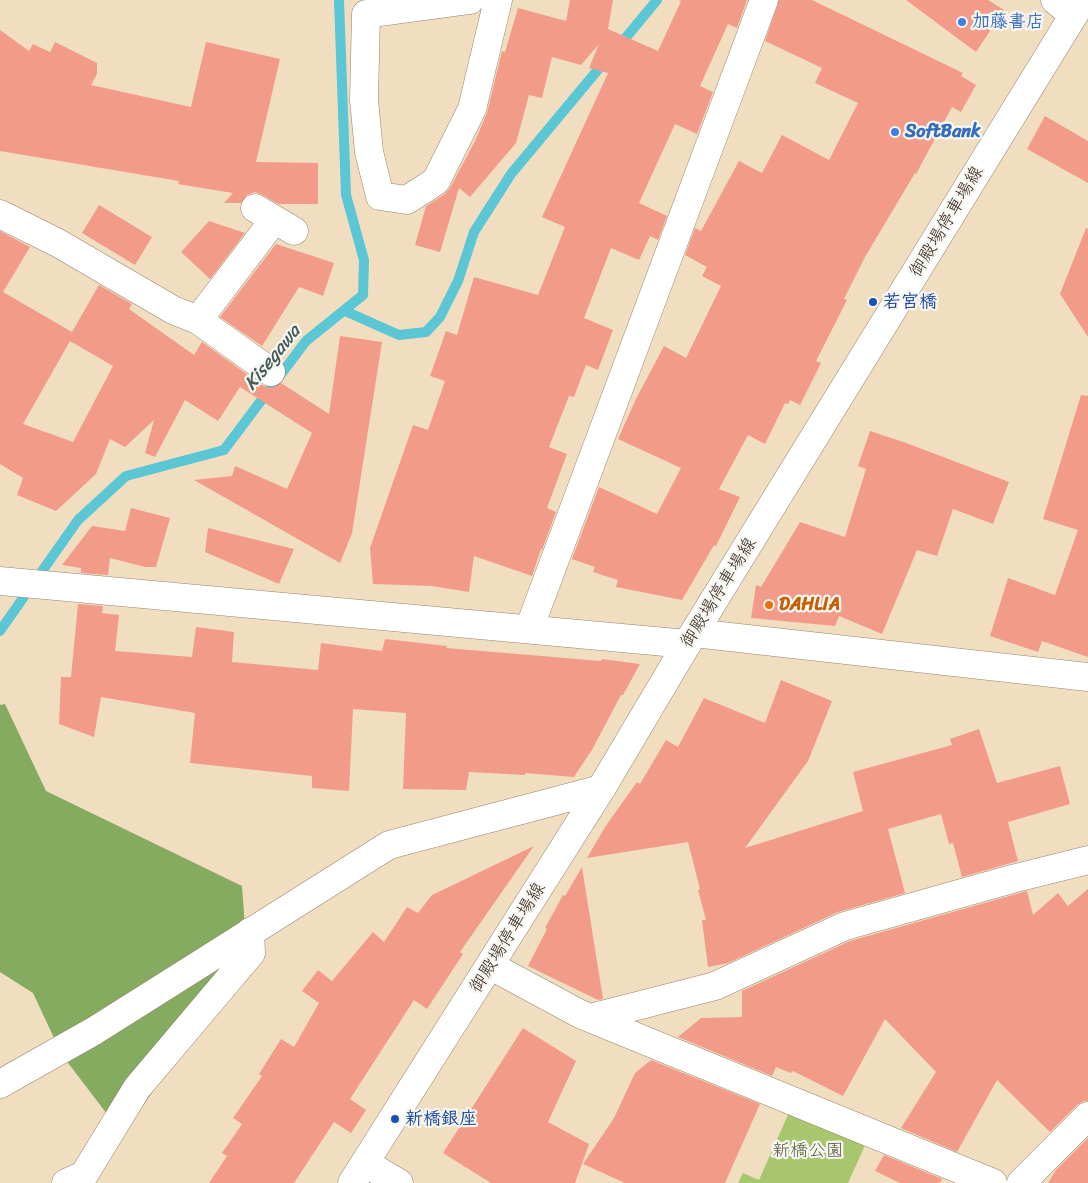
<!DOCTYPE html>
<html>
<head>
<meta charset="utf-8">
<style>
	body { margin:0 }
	canvas { display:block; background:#f1dec0 }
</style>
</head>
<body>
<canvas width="1088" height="1183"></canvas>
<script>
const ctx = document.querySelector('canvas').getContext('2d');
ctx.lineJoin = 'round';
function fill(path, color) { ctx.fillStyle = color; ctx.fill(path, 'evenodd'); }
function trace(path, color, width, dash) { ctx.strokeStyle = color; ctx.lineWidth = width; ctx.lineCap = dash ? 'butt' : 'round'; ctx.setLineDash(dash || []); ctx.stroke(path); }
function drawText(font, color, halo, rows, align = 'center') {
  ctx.font = font + ' Sriracha,"Klee One",sans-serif'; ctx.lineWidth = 4.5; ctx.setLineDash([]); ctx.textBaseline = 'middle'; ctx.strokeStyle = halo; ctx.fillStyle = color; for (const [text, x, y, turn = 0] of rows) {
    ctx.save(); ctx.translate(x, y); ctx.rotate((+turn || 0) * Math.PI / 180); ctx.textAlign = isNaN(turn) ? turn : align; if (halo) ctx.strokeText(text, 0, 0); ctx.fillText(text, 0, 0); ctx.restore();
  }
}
fill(new Path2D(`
	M 791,1108 L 867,1141 L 848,1183 L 738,1183 L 743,1173 L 759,1180 Z`), '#a7c66e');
fill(new Path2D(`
	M 5,704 L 46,791 L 242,886 L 247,954 L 123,1135 L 62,1055 L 33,993 L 0,972 L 0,705 Z`), '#85ab61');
trace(new Path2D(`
	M 618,47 L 657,0
	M 345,311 L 399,335 L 426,332 L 440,317 L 458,281 L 474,232 L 511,174 L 606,60
	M 0,631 L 78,520 L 126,476 L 224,450 L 306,341 L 363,295 L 364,260 L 346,195 L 339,0`), '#5bc6d4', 10);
fill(new Path2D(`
	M 570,0 L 613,0 L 608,29 L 658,51 L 681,1 L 678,0 L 747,0 L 737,28 L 728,24 L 700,86 L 713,92 L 697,134 L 675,124 L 639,203 L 667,216 L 658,240 L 650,236 L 639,260 L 611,248 L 584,318 L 613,330 L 598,370 L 586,365 L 574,397 L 569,396 L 549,447 L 567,454 L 547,508 L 556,512 L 542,550 L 541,549 L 532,576 L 474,556 L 469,592 L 432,586 L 373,584 L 370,548 L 413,425 L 428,430 L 445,381 L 430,376 L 446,331 L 457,335 L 474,277 L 538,295 L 565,227 L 542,217 L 608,73 L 589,68 L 599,44 L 581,65 L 552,57 L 542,98 L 529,95 L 516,143 L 470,197 L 459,188 L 440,252 L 415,245 L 426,206 L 445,194 L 450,188 L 475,141 L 487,113 L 502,51 L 505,52 L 518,8 L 566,21 Z
	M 779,0 L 812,0 L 963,73 L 961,76 L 976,85 L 961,112 L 952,107 L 916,174 L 915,173 L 865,257 L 844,299 L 847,300 L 816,361 L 821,363 L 800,405 L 790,400 L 788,404 L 785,403 L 765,444 L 748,435 L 719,489 L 740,497 L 716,546 L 714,545 L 682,600 L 616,587 L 618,580 L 593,572 L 595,567 L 572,559 L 599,487 L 657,514 L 681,468 L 618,439 L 636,399 L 664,346 L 686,358 L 721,286 L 702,276 L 707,267 L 685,255 L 695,228 L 701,231 L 739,161 L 762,173 L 782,135 L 829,160 L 858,103 L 815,83 L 822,68 L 765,41 Z
	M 906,0 L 988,0 L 1004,10 L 976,52 Z
	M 0,30 L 29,51 L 33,44 L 50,52 L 55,42 L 97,63 L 97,74 L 91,85 L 191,107 L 206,42 L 280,59 L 256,162 L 318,163 L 318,204 L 278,204 L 263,195 L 255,192 L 247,195 L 241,203 L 224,203 L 233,193 L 178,184 L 179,181 L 0,151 Z
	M 1045,116 L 1088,141 L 1088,183 L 1027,149 Z
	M 99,205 L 152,237 L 135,265 L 82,233 Z
	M 209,221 L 245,233 L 210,279 L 181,252 Z
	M 1086,228 L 1088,229 L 1088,337 L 1060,294 Z
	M 0,231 L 30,247 L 3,292 L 72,332 L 99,285 L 132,304 L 129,309 L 194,355 L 202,342 L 262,385 L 270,388 L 277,386 L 281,383 L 329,414 L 340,336 L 382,342 L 352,533 L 340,563 L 194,480 L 232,476 L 235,466 L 287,489 L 312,433 L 240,387 L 218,421 L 185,400 L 155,457 L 145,453 L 154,420 L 125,447 L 110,439 L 96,474 L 56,511 L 17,495 L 23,478 L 0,464 ZM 70,341 L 113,366 L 73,442 L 23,424 Z
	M 276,244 L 334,263 L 323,296 L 299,287 L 262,346 L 220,317 Z
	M 1081,395 L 1088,396 L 1088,657 L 1042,641 L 1038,652 L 990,636 L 1008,578 L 1055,595 L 1078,530 L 1043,519 Z
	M 870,431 L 909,444 L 1009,482 L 993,524 L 953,509 L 937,556 L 917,550 L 882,634 L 839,616 L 835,626 L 751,618 L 756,585 L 761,587 L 800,522 L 845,537 L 866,469 L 858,466 Z
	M 131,508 L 170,518 L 156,567 L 145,567 L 110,558 L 108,575 L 81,573 L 81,568 L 62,565 L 92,526 L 125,531 Z
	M 208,528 L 294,549 L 279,584 L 205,552 Z
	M 78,604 L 103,606 L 102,613 L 119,615 L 115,651 L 192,657 L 196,627 L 234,632 L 232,662 L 318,670 L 321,643 L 382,651 L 385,639 L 447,646 L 446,648 L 601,661 L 602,659 L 640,664 L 623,695 L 621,695 L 593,748 L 574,777 L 525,773 L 525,775 L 469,772 L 466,790 L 403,789 L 406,713 L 353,709 L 349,791 L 312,788 L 312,776 L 190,763 L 195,713 L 101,697 L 94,737 L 59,724 L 61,677 L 71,677 Z
	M 781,680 L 832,701 L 808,761 L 745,848 L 863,811 L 853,772 L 952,745 L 950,739 L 979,729 L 997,783 L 1060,766 L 1070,804 L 1008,822 L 1018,861 L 962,877 L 953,843 L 949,844 L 941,814 L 888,829 L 905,893 L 838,912 L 728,963 L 708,967 L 702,920 L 706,920 L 698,890 L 700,889 L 688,842 L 587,858 L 605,827 L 637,782 L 640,784 L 666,740 L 678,747 L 704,698 L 765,723 Z
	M 534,846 L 460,952 L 463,954 L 427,1009 L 414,1000 L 350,1099 L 366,1110 L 351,1133 L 334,1122 L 294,1183 L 209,1183 L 227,1156 L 222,1153 L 242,1124 L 233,1118 L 262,1076 L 259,1074 L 281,1039 L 294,1047 L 319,1003 L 302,991 L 318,970 L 332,981 L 373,932 L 384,942 L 407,907 L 418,913 L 432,895 Z
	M 582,867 L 603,999 L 598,1000 L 528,966 L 547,929 L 545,928 L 563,895 L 565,896 Z
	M 1088,889 L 1088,1101 L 1084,1101 L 1077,1105 L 1050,1132 L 997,1080 L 957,1152 L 901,1128 L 936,1072 L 885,1019 L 843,1096 L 793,1071 L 791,1073 L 776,1067 L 772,1076 L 678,1037 L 701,1018 L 742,1017 L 742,991 L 850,941 L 1027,891 L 1033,915 L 1058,893 L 1068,906 Z
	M 523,1028 L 576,1061 L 548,1122 L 589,1144 L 575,1183 L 491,1183 L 443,1153 Z
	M 651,1060 L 760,1104 L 725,1183 L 625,1183 L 583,1164 L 614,1118 L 635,1073 Z
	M 1088,1138 L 1088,1183 L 1048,1183 L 1056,1170 Z
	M 884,1155 L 942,1179 L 940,1183 L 900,1183 L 875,1171 Z`), '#f29b88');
const minor = new Path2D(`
	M 470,0 L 366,14 L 364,100 L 369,152 L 380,196 L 407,200 L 436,181 L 472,109 L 498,0
	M 1055,0 L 1073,15
	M 255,208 L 294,231
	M 0,214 L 58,243 L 173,310 L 198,320 L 271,372
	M 198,320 L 274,220
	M 0,581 L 687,644
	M 529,629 L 764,0
	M 694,633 L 1088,677
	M 491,966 L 580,1014 L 993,1183
	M 590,1018 L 715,986 L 845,926 L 1012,879 L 1088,860
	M 0,1084 L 94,1031 L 389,845 L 601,789
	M 365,1163 L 399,1183
	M 66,1183 L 84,1175 L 137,1088 L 251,953 L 250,932
	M 1021,1183 L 1088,1116`);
const secondary = new Path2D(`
	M 352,1183 L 601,789 L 687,644 L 1083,0`);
trace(minor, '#96846f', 29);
trace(secondary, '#96846f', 29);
trace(minor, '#fff', 28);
trace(secondary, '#fff', 28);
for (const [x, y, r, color] of [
	[962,22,5,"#3f7fe0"],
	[895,132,5,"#3f7fe0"],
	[873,302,5,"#1a4fb4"],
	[769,605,5,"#e8710a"],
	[395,1119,5,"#1a4fb4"]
]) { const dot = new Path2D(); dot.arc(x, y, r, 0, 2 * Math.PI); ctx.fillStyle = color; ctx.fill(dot); trace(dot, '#f6f6f2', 2); }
drawText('bold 18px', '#366cbe', '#f6f6f2', [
	["加藤書店",972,22],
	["SoftBank",905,132]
], 'left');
drawText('18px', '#3b2a1e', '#f6f6f2', [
	["御殿場停車場線",947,222,-59],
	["御殿場停車場線",719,593,-58],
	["御殿場停車場線",508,938,-58]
]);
drawText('bold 18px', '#164399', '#f6f6f2', [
	["若宮橋",883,302],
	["新橋銀座",405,1119]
], 'left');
drawText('bold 18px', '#c56008', '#f6f6f2', [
	["DAHLIA",779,605]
], 'left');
drawText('18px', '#5b5936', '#f6f6f2', [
	["新橋公園",808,1151]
]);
drawText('italic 19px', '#455955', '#f6f6f2', [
	["Kisegawa",273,358,-51]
]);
</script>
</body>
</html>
